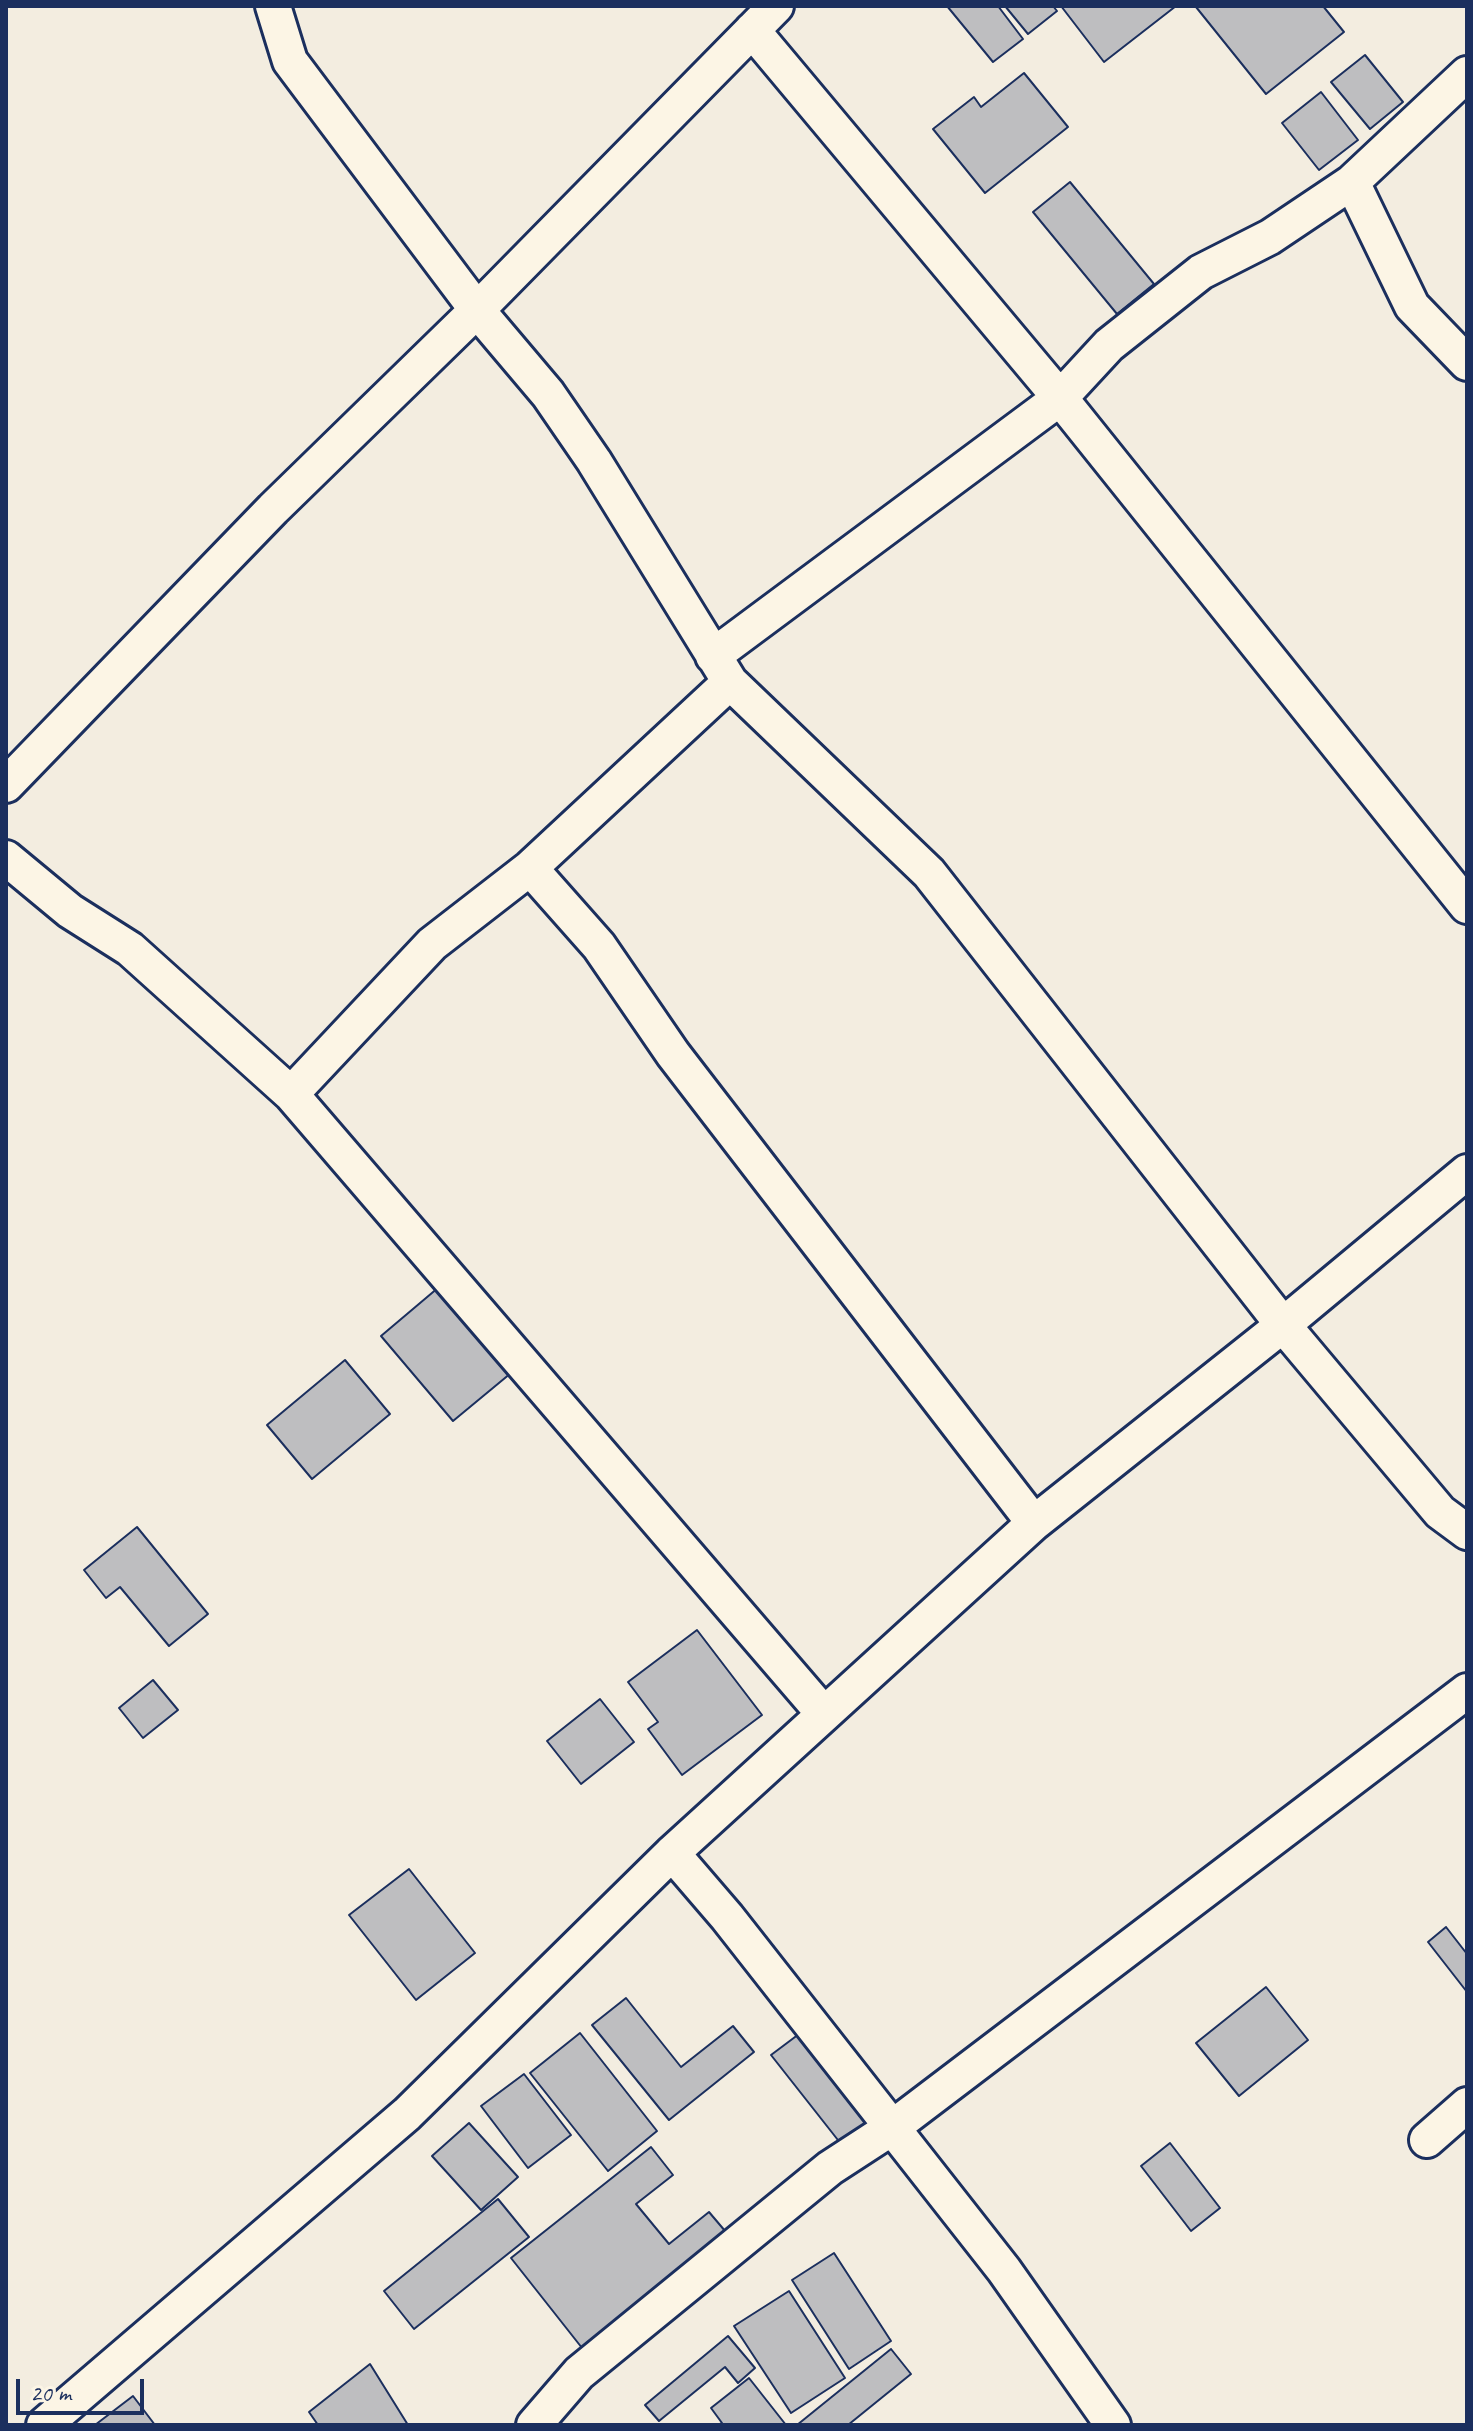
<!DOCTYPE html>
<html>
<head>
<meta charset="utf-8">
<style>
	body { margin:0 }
	#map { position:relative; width:1473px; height:2431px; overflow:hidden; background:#f3ede0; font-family:Caveat,sans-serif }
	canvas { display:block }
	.frame { position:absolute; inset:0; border:8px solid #1b2f5e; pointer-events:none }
	.scale { position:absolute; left:16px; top:2379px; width:128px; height:36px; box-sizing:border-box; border:4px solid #1b2f5e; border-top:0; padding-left:10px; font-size:24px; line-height:28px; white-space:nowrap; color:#1b2f5e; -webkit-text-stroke:6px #fcf5e5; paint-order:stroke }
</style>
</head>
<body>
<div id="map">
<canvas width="1473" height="2431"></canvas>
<div class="frame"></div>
<div class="scale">20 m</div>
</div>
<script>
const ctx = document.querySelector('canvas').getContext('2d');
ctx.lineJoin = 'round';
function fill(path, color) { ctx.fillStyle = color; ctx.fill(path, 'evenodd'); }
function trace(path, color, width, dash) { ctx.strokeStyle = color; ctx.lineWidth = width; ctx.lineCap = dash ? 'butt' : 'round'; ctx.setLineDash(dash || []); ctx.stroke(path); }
const building = new Path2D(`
	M 947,6 L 998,6 L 1023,39 L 993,62 Z
	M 1005,6 L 1053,6 L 1057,11 L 1028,34 Z
	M 1061,6 L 1176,6 L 1104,62 Z
	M 1198,6 L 1323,6 L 1344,32 L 1266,94 L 1196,7 Z
	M 1365,55 L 1403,102 L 1370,129 L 1331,82 Z
	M 1024,73 L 1068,127 L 985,193 L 933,129 L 974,97 L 981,107 Z
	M 1321,92 L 1358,140 L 1319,170 L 1282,123 Z
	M 1070,182 L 1154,284 L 1117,314 L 1033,212 Z
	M 439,1287 L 511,1373 L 453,1421 L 381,1336 Z
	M 345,1360 L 390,1414 L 312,1479 L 267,1425 Z
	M 137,1527 L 208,1614 L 169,1646 L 120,1587 L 106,1598 L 84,1570 Z
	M 697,1630 L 762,1715 L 682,1775 L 648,1729 L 658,1722 L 628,1682 Z
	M 153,1680 L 178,1710 L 143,1738 L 119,1708 Z
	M 600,1699 L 634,1742 L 581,1784 L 547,1741 Z
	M 409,1869 L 475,1953 L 416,2000 L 349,1915 Z
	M 1446,1927 L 1467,1954 L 1467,1992 L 1428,1942 Z
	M 1266,1987 L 1308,2040 L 1239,2096 L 1196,2043 Z
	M 626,1998 L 681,2067 L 733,2026 L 754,2052 L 669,2120 L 592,2025 Z
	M 803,2031 L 876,2124 L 845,2149 L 771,2055 Z
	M 580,2033 L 657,2131 L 608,2171 L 530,2073 Z
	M 524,2074 L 571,2135 L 528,2168 L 481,2106 Z
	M 469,2123 L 518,2177 L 481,2210 L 432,2156 Z
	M 1170,2143 L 1220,2208 L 1191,2231 L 1141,2166 Z
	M 651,2147 L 673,2175 L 636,2204 L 669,2244 L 709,2212 L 731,2238 L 586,2353 L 511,2258 Z
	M 498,2199 L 529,2237 L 414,2329 L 384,2291 Z
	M 834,2253 L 891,2341 L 849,2369 L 792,2280 Z
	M 789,2291 L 845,2378 L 791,2413 L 734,2326 Z
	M 728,2336 L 755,2368 L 738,2383 L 725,2367 L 659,2421 L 645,2405 Z
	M 891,2349 L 911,2374 L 848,2425 L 797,2425 Z
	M 370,2364 L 408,2425 L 318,2425 L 309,2412 Z
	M 749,2378 L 786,2425 L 718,2425 L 722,2423 L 711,2408 Z
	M 133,2396 L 155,2425 L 95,2425 Z`);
fill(building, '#bebec0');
trace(building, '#1b2f5e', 2);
const minor = new Path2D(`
	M 273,6 L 290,61 L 477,310 L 548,394 L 594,461 L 730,682 L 929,873 L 1283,1325 L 1440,1512 L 1467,1532
	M 752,30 L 1060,398 L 1467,906
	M 1352,182 L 1412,306 L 1467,363
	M 713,656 L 1060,398 L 1109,345 L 1201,272 L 1270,237 L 1352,182 L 1467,74
	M 730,682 L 530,868 L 432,944 L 291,1094 L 824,1714
	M 6,785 L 273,509 L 477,310 L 776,6
	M 6,858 L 70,911 L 130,949 L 291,1094
	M 530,868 L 599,946 L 673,1054 L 1034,1523
	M 672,1853 L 727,1917 L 1004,2270 L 1113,2425
	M 1427,2140 L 1467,2105
	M 44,2425 L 407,2114 L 672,1853 L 1034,1523 L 1283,1325 L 1467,1172
	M 534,2425 L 579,2373 L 830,2168 L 893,2127 L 1467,1691`);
trace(minor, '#1b2f5e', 40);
trace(minor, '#fcf5e5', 34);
</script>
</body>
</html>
